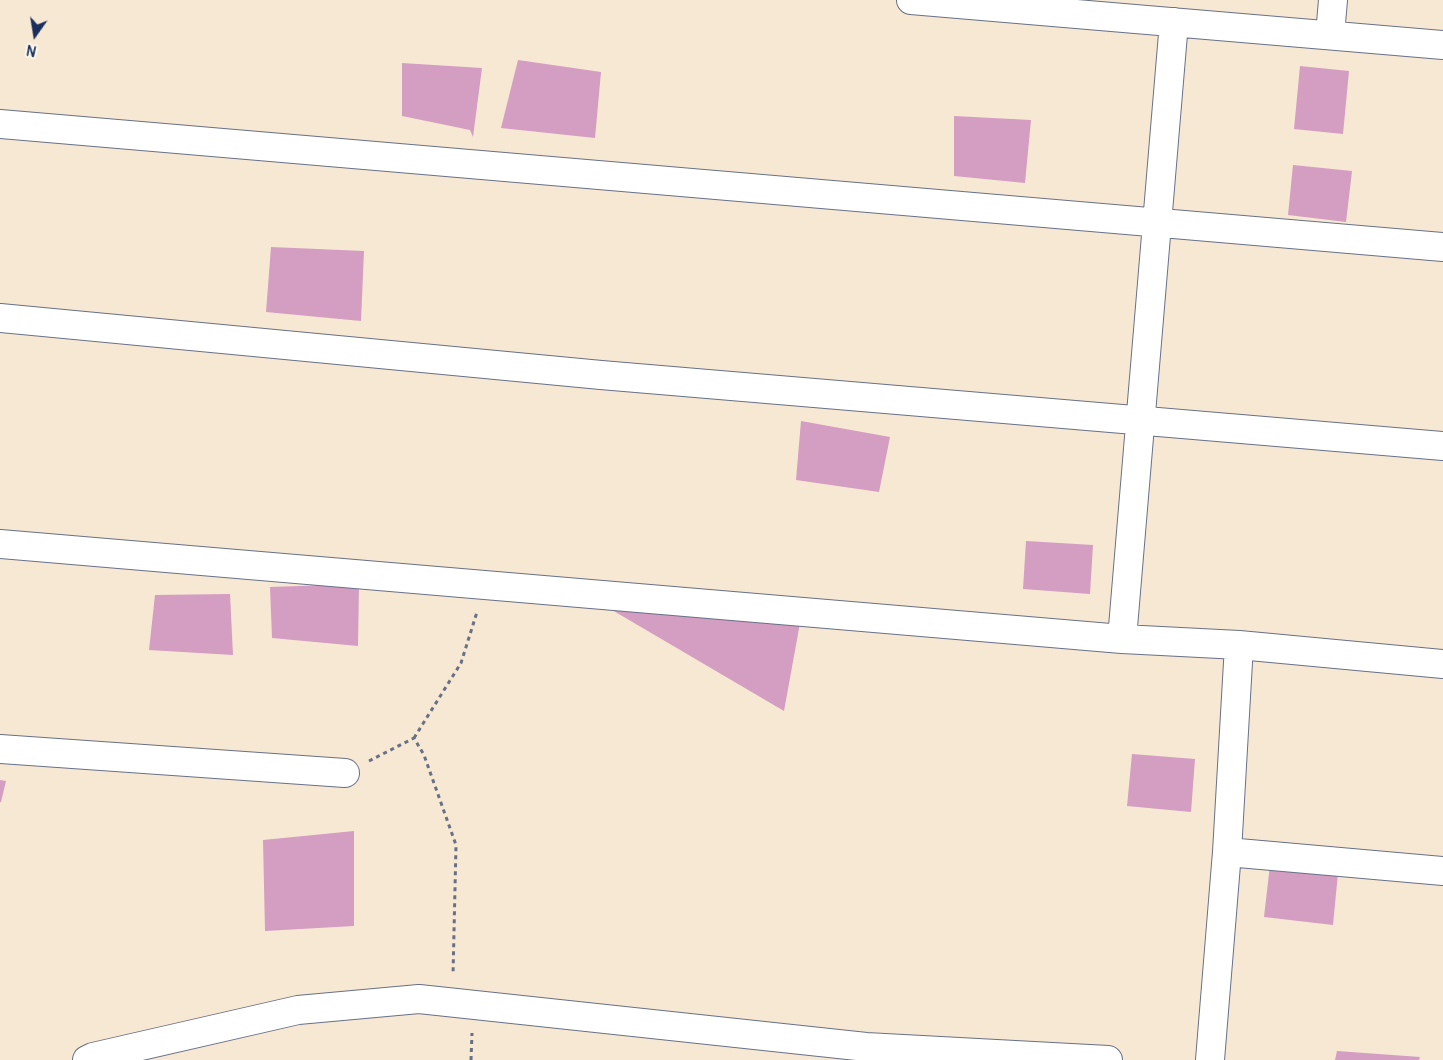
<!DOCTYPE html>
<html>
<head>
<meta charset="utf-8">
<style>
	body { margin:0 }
	#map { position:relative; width:1443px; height:1060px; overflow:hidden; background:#f7e8d3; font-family:Pangolin,sans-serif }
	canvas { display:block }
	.north { position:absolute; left:10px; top:10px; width:50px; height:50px; -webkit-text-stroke:4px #fbf7ec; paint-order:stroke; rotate:193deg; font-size:14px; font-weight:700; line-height:20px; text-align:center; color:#1b2f5e }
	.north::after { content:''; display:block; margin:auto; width:18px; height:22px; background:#1b2f5e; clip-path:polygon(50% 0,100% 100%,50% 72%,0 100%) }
</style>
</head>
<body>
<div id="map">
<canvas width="1443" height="1060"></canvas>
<div class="north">N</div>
</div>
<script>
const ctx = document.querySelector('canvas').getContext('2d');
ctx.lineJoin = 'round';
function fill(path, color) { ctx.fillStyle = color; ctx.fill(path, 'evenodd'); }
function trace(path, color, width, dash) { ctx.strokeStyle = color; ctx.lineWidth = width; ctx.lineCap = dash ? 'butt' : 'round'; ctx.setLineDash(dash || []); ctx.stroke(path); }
fill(new Path2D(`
	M 518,60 L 601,72 L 595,138 L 501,128 Z
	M 402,63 L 482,68 L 473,137 L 470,130 L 402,116 Z
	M 1300,66 L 1349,71 L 1343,134 L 1294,129 Z
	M 954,116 L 1031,120 L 1025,183 L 954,176 Z
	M 1293,165 L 1352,171 L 1346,222 L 1288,215 Z
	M 271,247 L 364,251 L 361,321 L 266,312 Z
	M 801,421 L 890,437 L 879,492 L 796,480 Z
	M 1026,541 L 1093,545 L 1090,594 L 1023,589 Z
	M 359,584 L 358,646 L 272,638 L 270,587 Z
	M 230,594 L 233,655 L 149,650 L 155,595 Z
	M 612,610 L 800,623 L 784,711 Z
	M 1132,754 L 1195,759 L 1191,812 L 1127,806 Z
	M 0,780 L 6,781 L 1,802 L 0,802 Z
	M 354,831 L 354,926 L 265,931 L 263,840 Z
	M 1270,865 L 1338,873 L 1333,925 L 1264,917 Z
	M 1337,1051 L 1420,1057 L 1419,1060 L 1335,1060 Z`), '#d49dc2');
const minor = new Path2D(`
	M 911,0 L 1443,45
	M 1330,35 L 1333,0
	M 0,124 L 1443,247
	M 0,318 L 601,375 L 1443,446
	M 0,544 L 1122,639 L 1239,645 L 1443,664
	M 1122,639 L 1174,22
	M 0,749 L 345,773
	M 1227,852 L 1443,871
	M 87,1060 L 93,1057 L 298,1010 L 419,999 L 866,1047 L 1108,1060
	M 1210,1060 L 1227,852 L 1239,645`);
trace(minor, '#687087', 30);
trace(new Path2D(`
	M 414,738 L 461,663 L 477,612
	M 369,761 L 414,738 L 424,755 L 456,845 L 453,975
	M 471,1060 L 472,1033`), '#687087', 3, [4, 4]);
trace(minor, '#fff', 28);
</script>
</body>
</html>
